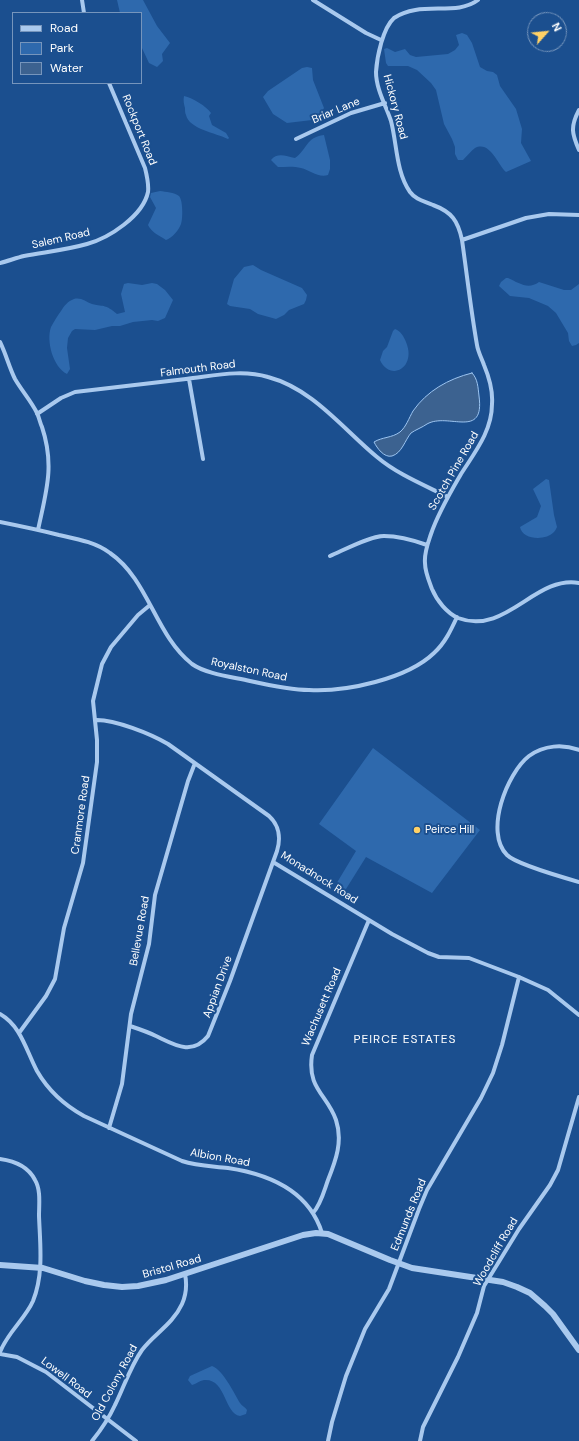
<!DOCTYPE html>
<html>
<head>
<meta charset="utf-8">
<style>
	body { margin:0 }
	#map { position:relative; width:579px; height:1441px; overflow:hidden; background:#1b4f8f; font-family:"DM Sans",sans-serif }
	canvas { display:block }
	.legend { position:absolute; left:12px; top:12px; width:130px; height:72px; box-sizing:border-box; background:#1b4f8f; border:1px solid #7695bc; margin:0; padding:5px 7px; list-style:none; font-size:12px; color:#fff }
	.legend li { display:flex; align-items:center; gap:8px; height:20px }
	.legend b { width:20px; border:1px solid #7695bc }
	.north { position:absolute; left:527px; top:12px; width:40px; height:40px; box-sizing:border-box; background:#1b4f8f; border:1px solid #7695bc; border-radius:50%; rotate:63deg; font-size:11px; font-weight:700; line-height:16px; text-align:center; color:#fff }
	.north::after { content:''; display:block; margin:auto; width:14px; height:18px; background:#ffd166; clip-path:polygon(50% 0,100% 100%,50% 72%,0 100%) }
</style>
</head>
<body>
<div id="map">
<canvas width="579" height="1441"></canvas>
<ul class="legend">
<li><b style="height:5px;background:#a9c9ee"></b>Road</li>
<li><b style="height:11px;background:#2e69ad"></b>Park</li>
<li><b style="height:11px;background:#3c6290"></b>Water</li>
</ul>
<div class="north">N</div>
</div>
<script>
const ctx = document.querySelector('canvas').getContext('2d');
ctx.lineJoin = 'round';
function fill(path, color) { ctx.fillStyle = color; ctx.fill(path, 'evenodd'); }
function trace(path, color, width, dash) { ctx.strokeStyle = color; ctx.lineWidth = width; ctx.lineCap = dash ? 'butt' : 'round'; ctx.setLineDash(dash || []); ctx.stroke(path); }
function drawText(font, color, halo, rows, align = 'center') {
  ctx.font = font + ' "DM Sans",sans-serif'; ctx.lineWidth = 4; ctx.setLineDash([]); ctx.textBaseline = 'middle'; ctx.strokeStyle = halo; ctx.fillStyle = color; for (const [text, x, y, turn = 0] of rows) {
    ctx.save(); ctx.translate(x, y); ctx.rotate((+turn || 0) * Math.PI / 180); ctx.textAlign = isNaN(turn) ? turn : align; if (halo) ctx.strokeText(text, 0, 0); ctx.fillText(text, 0, 0); ctx.restore();
  }
}
fill(new Path2D(`
	M 117,0 L 143,0 L 157,26 L 170,43 L 162,54 L 163,61 L 157,67 L 149,63 L 141,46 L 141,13 L 120,13 Z
	M 462,33 L 467,35 L 472,43 L 480,67 L 487,71 L 493,72 L 497,75 L 500,86 L 516,109 L 522,129 L 521,143 L 531,161 L 506,172 C 498,165 490,140 475,148 C 471,151 467,156 463,160 L 458,160 L 455,154 L 455,147 L 452,139 L 444,124 L 436,90 L 431,83 L 417,70 L 408,66 L 388,66 L 386,63 L 384,49 L 387,48 L 395,52 L 405,49 L 410,55 L 416,57 L 448,54 L 455,50 L 459,45 L 456,35 Z
	M 307,67 L 312,68 L 313,80 L 324,108 L 318,117 L 312,120 L 287,123 L 273,114 L 263,97 L 268,91 L 302,68 Z
	M 184,96 C 193,98 206,106 211,113 L 209,116 L 212,125 L 226,133 L 229,138 L 228,139 C 216,133 189,129 186,115 C 185,113 185,111 185,108 C 184,104 183,101 184,96 Z
	M 324,135 L 330,160 L 330,169 L 328,175 C 318,178 310,170 301,168 C 294,166 285,167 278,167 L 271,160 C 277,152 286,156 295,158 C 307,150 306,137 324,135 Z
	M 160,191 C 166,192 174,192 179,196 C 183,200 183,219 181,224 C 179,230 172,238 166,240 C 159,235 152,233 148,225 L 156,208 L 150,197 L 151,193 Z
	M 253,265 L 261,270 L 302,288 L 307,295 L 306,300 L 304,304 L 289,310 L 284,315 L 276,319 L 258,314 L 250,309 L 230,306 L 227,304 L 234,279 L 244,267 Z
	M 506,278 L 508,278 C 519,283 528,290 539,282 L 564,290 L 571,290 L 579,284 L 579,343 L 576,345 L 572,346 L 569,341 L 568,333 L 556,313 L 548,306 L 529,298 L 510,296 L 499,286 L 501,282 Z
	M 128,283 L 142,285 L 152,283 L 157,284 L 165,290 L 173,300 L 165,318 L 158,321 L 152,320 L 133,322 L 120,326 L 112,326 L 95,330 L 75,329 L 72,331 L 68,338 L 67,348 L 70,369 L 67,374 C 53,367 46,341 51,327 C 54,322 57,316 61,311 C 64,306 68,301 74,299 C 81,297 86,302 92,304 C 105,307 105,304 117,314 L 125,312 L 121,294 L 124,284 Z
	M 395,329 C 401,331 404,337 406,342 C 417,368 390,382 380,360 L 383,351 L 387,347 L 393,331 Z
	M 546,479 L 549,480 L 554,515 L 557,527 C 556,529 555,531 554,532 C 546,541 522,540 520,527 L 537,517 L 541,506 L 533,489 Z
	M 373,748 L 480,830 L 432,893 L 366,857 L 341,897 L 332,891 L 356,851 L 319,824 Z
	M 212,1366 C 223,1370 234,1393 240,1403 C 242,1406 245,1407 247,1410 L 246,1414 L 240,1416 C 224,1413 226,1378 204,1380 C 199,1381 196,1384 192,1385 L 188,1380 L 190,1376 Z`), '#2e69ad');
const water = new Path2D(`
	M 472,373 C 478,379 478,388 479,396 C 485,440 448,412 427,424 C 423,427 415,430 411,433 C 405,440 402,453 392,456 C 384,458 377,448 374,442 C 382,437 392,438 400,432 C 406,427 409,418 413,411 C 427,391 448,379 472,373 Z`);
fill(water, '#3c6290');
trace(water, '#9cc4f0', 1);
trace(new Path2D(`
	M 82,0 L 84,13
	M 313,0 L 366,33 L 381,40
	M 478,0 C 456,17 420,0 394,18 C 383,28 377,56 376,72 C 376,89 386,106 391,121 C 397,144 396,172 410,192 C 416,200 424,201 433,205 C 452,212 458,221 462,240 C 467,275 471,311 477,345 C 478,352 482,359 484,365 C 489,377 493,391 492,404 C 492,431 475,452 461,474 C 450,493 438,513 431,534 C 428,543 424,553 425,563 C 425,572 429,581 432,589 C 437,601 447,613 458,618 C 506,636 535,575 579,583
	M 579,110 C 570,127 572,134 579,150
	M 296,139 L 351,113 L 385,103
	M 462,240 L 526,218 L 549,214 L 579,215
	M 0,263 C 8,261 16,258 24,256 C 45,252 66,250 87,244 C 109,238 143,216 148,192 C 149,184 147,176 145,168 L 109,83
	M 0,342 C 6,354 9,367 15,379 C 22,391 31,401 37,413 C 39,417 40,423 42,427 C 55,466 46,492 38,530
	M 189,379 L 203,459
	M 37,414 L 61,398 L 75,392 C 112,388 149,383 186,379 C 213,376 241,369 268,377 C 313,389 342,428 377,457 C 397,474 424,485 448,497
	M 0,522 C 20,526 39,530 59,535 C 77,539 95,542 110,553 C 149,580 155,635 192,664 C 206,674 233,677 250,681 C 268,685 291,690 309,690 C 346,692 407,679 434,653 C 445,643 451,630 457,617
	M 330,556 C 344,550 370,536 384,536 C 399,536 413,540 427,545
	M 95,720 C 114,719 151,734 168,744 L 269,816 C 279,825 281,838 277,851 L 230,981 L 208,1036 C 192,1056 175,1045 156,1036 C 148,1032 139,1029 130,1026
	M 579,750 C 563,744 544,745 529,756 C 507,773 484,832 507,855 C 516,864 565,878 579,882
	M 273,862 L 392,934 L 428,953 L 439,957 L 469,958 L 519,977 L 548,990 L 579,1015
	M 0,1014 C 21,1026 26,1050 37,1071 C 48,1090 64,1105 84,1116 L 182,1161 C 197,1166 212,1166 228,1168 C 268,1174 309,1191 322,1233
	M 19,1033 L 46,996 L 55,979 L 64,928 L 83,863 L 97,762 L 97,740 L 93,701 L 102,664 L 111,647 L 138,615 L 150,605
	M 109,1128 L 122,1084 L 131,1014 L 149,944 L 155,895 L 188,781 L 195,763
	M 0,1159 C 15,1161 28,1166 35,1180 C 41,1190 39,1204 39,1216 C 40,1243 44,1274 33,1301 C 25,1319 8,1332 0,1352
	M 313,1213 C 321,1204 324,1191 328,1180 C 336,1160 343,1141 336,1120 C 327,1094 307,1089 312,1055 L 369,920
	M 0,1354 L 17,1357 L 46,1372 L 136,1441
	M 92,1441 C 101,1430 109,1418 115,1405 C 124,1387 130,1367 142,1350 C 154,1334 173,1324 182,1304 C 186,1295 187,1284 185,1274
	M 328,1441 L 332,1422 L 346,1376 L 365,1329 L 389,1289 L 419,1209 L 427,1190 L 481,1098 L 493,1073 L 502,1045 L 519,977
	M 420,1441 L 423,1427 L 458,1357 L 477,1313 L 484,1286 L 519,1229 L 550,1185 L 558,1170 L 579,1097`), '#a9c9ee', 4);
trace(new Path2D(`
	M 0,1265 L 43,1268 L 85,1281 L 104,1285 L 122,1287 L 138,1286 L 166,1280 L 303,1235 L 316,1233 L 328,1234 L 390,1260 L 412,1268 L 503,1282 L 517,1287 L 530,1293 L 545,1306 L 553,1314 L 579,1350`), '#a9c9ee', 6);
for (const [x, y, r, color] of [
	[417,830,4,"#ffd166"]
]) { const dot = new Path2D(); dot.arc(x, y, r, 0, 2 * Math.PI); ctx.fillStyle = color; ctx.fill(dot); trace(dot, '#1b4f8f', 1.5); }
drawText('11px', '#fff', '#1b4f8f', [
	["Hickory Road",395,107,75],
	["Briar Lane",336,111,-23],
	["Rockport Road",139,130,68],
	["Salem Road",61,239,-13],
	["Falmouth Road",198,369,-7],
	["Scotch Pine Road",454,471,-60],
	["Royalston Road",249,670,12],
	["Cranmore Road",81,815,-82],
	["Monadnock Road",319,878,32],
	["Bellevue Road",140,931,-80],
	["Appian Drive",218,987,-70],
	["Wachusett Road",322,1007,-67],
	["Albion Road",220,1158,10],
	["Edmunds Road",409,1215,-68],
	["Woodcliff Road",496,1252,-60],
	["Bristol Road",172,1267,-16],
	["Lowell Road",66,1378,37],
	["Old Colony Road",115,1383,-62]
]);
drawText('11px', '#fff', '#1b4f8f', [
	["Peirce Hill",425,830]
], 'left');
ctx.letterSpacing = '1px';
drawText('12px', '#fff', '#1b4f8f', [
	["PEIRCE ESTATES",405,1040]
]);
ctx.letterSpacing = '0px';
</script>
</body>
</html>
